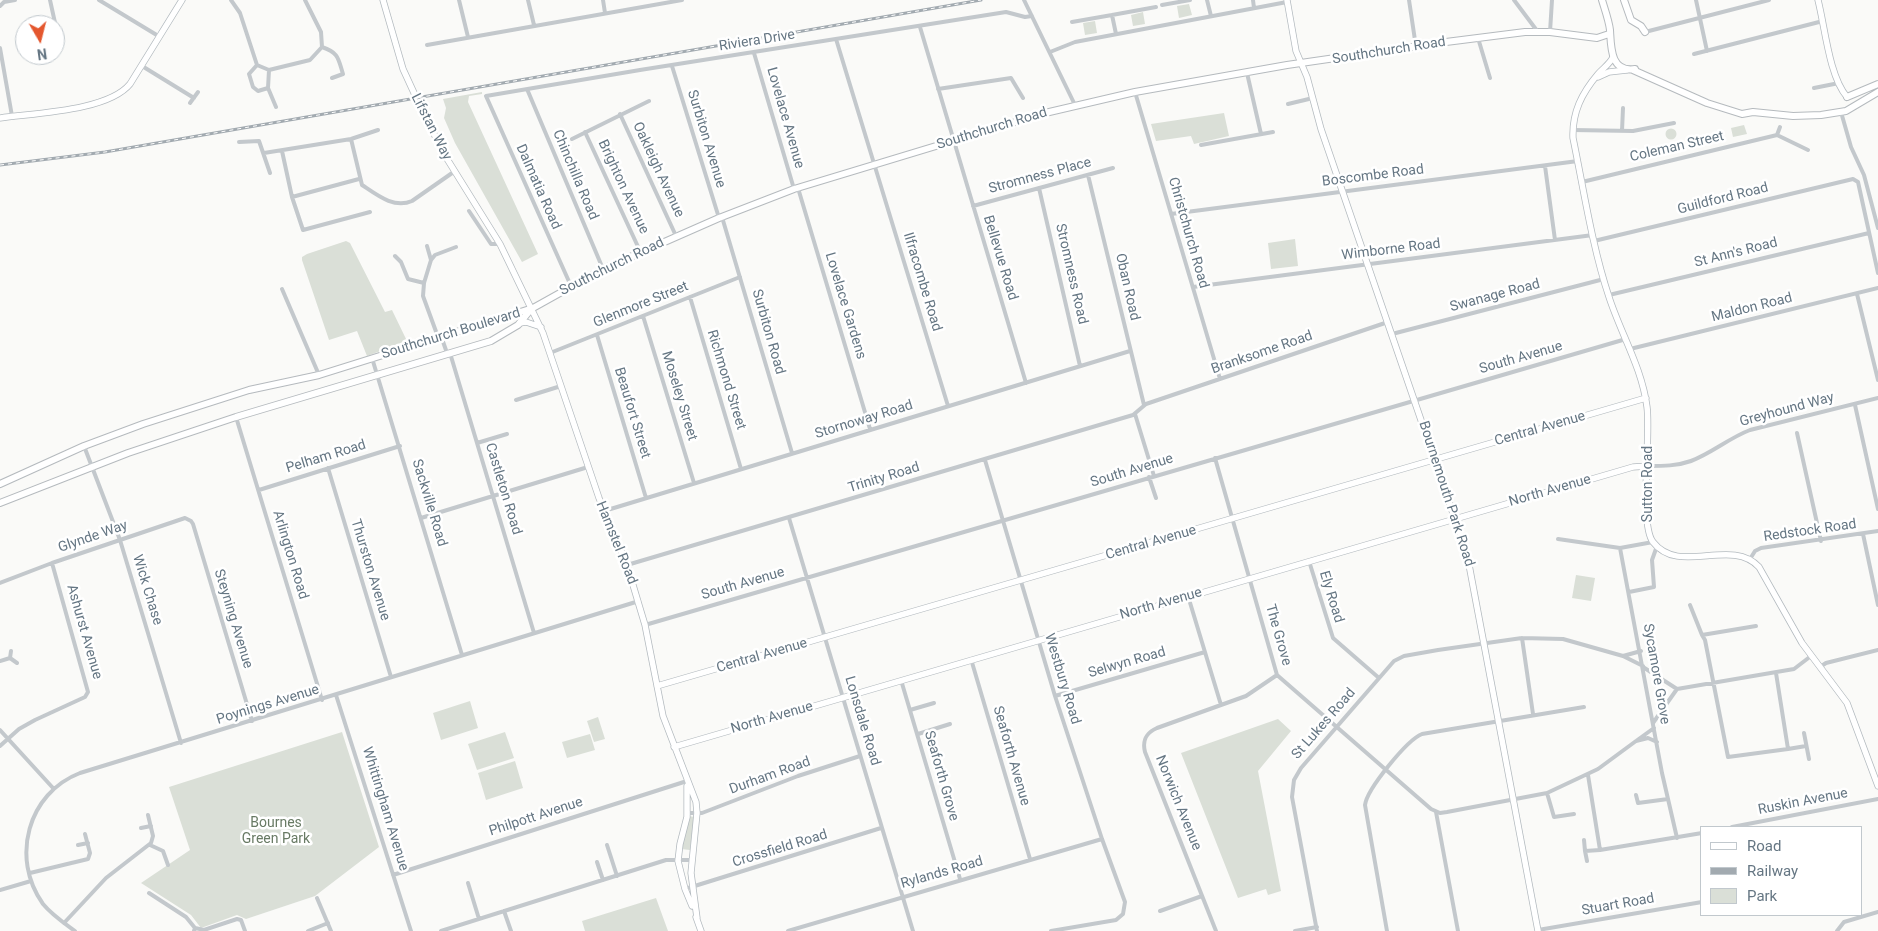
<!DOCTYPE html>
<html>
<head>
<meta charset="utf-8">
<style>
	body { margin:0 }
	#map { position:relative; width:1878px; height:931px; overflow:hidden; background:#fafaf8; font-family:Roboto,sans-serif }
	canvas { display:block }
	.legend { position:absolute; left:1700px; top:826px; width:162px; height:90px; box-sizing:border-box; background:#fff; border:1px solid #c1c8cd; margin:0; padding:6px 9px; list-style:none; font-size:15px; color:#657683 }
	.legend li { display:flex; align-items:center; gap:10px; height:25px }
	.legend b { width:25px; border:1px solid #c1c8cd }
	.north { position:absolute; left:15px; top:15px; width:50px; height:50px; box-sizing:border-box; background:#fff; border:1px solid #c1c8cd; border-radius:50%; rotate:172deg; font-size:14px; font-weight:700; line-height:20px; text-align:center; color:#657683 }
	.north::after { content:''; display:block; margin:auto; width:18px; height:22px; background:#e4572e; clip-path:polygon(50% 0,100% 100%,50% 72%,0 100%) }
</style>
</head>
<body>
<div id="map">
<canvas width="1878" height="931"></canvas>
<ul class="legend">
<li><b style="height:6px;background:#fff"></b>Road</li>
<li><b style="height:6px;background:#a2aab0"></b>Railway</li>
<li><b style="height:14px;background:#dadfd7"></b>Park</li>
</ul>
<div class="north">N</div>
</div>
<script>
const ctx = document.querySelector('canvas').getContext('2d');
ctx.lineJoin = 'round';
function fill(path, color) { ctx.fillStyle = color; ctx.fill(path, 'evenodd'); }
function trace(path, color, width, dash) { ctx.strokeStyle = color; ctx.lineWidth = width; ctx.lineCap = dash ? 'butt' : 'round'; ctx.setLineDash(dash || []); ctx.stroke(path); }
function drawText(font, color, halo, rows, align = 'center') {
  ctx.font = font + ' Roboto,sans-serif'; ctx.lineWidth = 5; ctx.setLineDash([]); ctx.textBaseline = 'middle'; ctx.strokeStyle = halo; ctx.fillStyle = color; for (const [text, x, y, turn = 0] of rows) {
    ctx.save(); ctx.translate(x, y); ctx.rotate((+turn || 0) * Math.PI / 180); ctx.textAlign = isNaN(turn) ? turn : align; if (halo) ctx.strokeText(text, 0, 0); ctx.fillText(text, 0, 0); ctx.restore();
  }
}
fill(new Path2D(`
	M 1189,4 L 1192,15 L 1179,18 L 1177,6 Z
	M 1143,12 L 1145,24 L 1133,26 L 1131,15 Z
	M 1095,21 L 1097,33 L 1085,35 L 1083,23 Z
	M 482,92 L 482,94 L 469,96 L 468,102 L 538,254 L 522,262 L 455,143 L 444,118 L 446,108 L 443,99 Z
	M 1224,113 L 1229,136 L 1194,144 L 1191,136 L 1156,141 L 1151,124 Z
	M 1744,125 L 1747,134 L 1733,137 L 1731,128 Z
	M1665.5 134a5.5 5.5 0 1 1 11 0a5.5 5.5 0 1 1-11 0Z
	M 1295,239 L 1298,266 L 1271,269 L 1268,243 Z
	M 346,241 L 350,243 L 385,312 L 392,310 L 407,341 L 367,356 L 357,331 L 329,340 L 302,260 L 302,257 L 307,254 Z
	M 1576,575 L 1595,578 L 1591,601 L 1572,598 Z
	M 470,701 L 478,728 L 441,740 L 433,713 Z
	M 598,717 L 605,739 L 594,742 L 587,721 Z
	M 1278,719 L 1291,731 L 1258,771 L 1281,891 L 1268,895 L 1266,889 L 1238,898 L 1181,753 Z
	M 342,732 L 379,847 L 315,896 L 246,919 L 237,915 L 201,928 L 191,915 L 141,883 L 190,850 L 169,787 Z
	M 505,732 L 514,758 L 477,770 L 468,744 Z
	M 590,734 L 595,750 L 567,758 L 562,742 Z
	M 515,761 L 523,788 L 486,800 L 478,773 Z
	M 689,816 L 694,817 L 690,850 L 681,849 Z
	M 656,898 L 668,931 L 585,931 L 582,921 Z`), '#dadfd7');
const secondary = new Path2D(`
	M 383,0 L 403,69 L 420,106 L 444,154 L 500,244 L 543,333 L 599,498 L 627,565 L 645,625 L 663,716 L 696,802 L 697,813 L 691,873 L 697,918
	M 1287,0 L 1296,51 L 1307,77 L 1321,129 L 1467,554 L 1538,931
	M 1818,0 C 1825,27 1829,76 1847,97
	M 1613,57 C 1610,64 1603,68 1598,74 C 1582,93 1572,112 1573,138 C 1584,191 1592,246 1609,297 C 1621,334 1642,368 1647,407 C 1651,436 1639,524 1653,542 C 1679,576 1731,537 1759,567 L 1802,643 L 1847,703 L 1878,786
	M 1598,77 L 1609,72 L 1627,70
	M 0,118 C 35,113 108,111 130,84 L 182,0
	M 520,323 L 526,322 L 541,327
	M 657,686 L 1646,398
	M 674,747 L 1633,467 L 1648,466
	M 687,786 L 687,817 L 680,844 L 678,861 L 685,889 L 692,906
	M 696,917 L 701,931`);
const primary = new Path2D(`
	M 1602,0 C 1605,10 1609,21 1610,30 C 1611,46 1610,73 1635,69
	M 1624,0 L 1631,20 L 1641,26 L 1645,32
	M 1633,70 L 1707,103 L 1742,114 L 1753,112 L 1793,116 L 1821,115 L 1846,111 L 1878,92
	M 1847,97 L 1878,84
	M 0,484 L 84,446 L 143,424 L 249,390 L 319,375 L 533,308 L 603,269 L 719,218 L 794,189 L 1045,113 L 1135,92 L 1287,65 L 1446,42 L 1525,32 L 1550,32 L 1597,38 L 1609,34
	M 0,503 L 128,453 L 236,417 L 491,341 L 518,325 L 532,308`);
trace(secondary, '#b3babf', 7);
trace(primary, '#b5babe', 8);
trace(new Path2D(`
	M 50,0 L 59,41
	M 99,0 L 160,37
	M 231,0 L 240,13 L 257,65 L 269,70 L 310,60 L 322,47 L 321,32 L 305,0
	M 459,0 L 468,37
	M 528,0 L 534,25
	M 603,0 L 605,13
	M 1024,0 L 1075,105
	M 1207,0 L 1211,16
	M 1253,0 L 1254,8
	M 1409,0 L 1416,47
	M 1514,0 L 1538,32
	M 1696,0 L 1707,51
	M 1162,5 L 1190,0
	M 0,6 L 4,2 L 15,0
	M 1112,15 L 1156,7
	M 1072,22 L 1112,15 L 1116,34
	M 920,27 L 1026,383
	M 1550,32 L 1552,0
	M 1645,32 L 1769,0
	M 1478,38 L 1490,78
	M 836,39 L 948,406
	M 427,45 L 682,0
	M 322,47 C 339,53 338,58 343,74 L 332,78
	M 0,48 L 12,116
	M 1050,52 L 1075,42 L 1287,2
	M 754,53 L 794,189
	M 1694,54 L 1823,21
	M 257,65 L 249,74 L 253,87 L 258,91 L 268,88 L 269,70
	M 142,66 L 194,98
	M 672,66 L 719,218
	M 1247,73 L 1261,134
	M 268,88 L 276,107
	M 1814,88 L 1839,83
	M 527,89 L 603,269
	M 938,89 L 1011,78 L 1023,98
	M 1135,92 L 1220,379
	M 190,103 L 198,92
	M 1288,104 L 1313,98
	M 1841,112 L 1851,147 L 1864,175 L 1878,228
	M 620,114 L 676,236
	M 1780,127 L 1777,135 L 1808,150
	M 1573,130 L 1633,131 L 1674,123
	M 1622,131 L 1623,108
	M 585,132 L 640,251
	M 351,139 L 362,185 C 377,195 394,209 412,201 L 455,171
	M 572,139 L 649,101
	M 239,142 L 259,141 L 270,173
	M 1201,145 L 1273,132
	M 282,151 L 292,197 L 303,230 L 370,212
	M 264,153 L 351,139 L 378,130
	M 1545,166 L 1555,240
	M 1088,175 L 1144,405
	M 1582,182 L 1777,135
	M 798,188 L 870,429
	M 1039,188 L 1080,366
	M 292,197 L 359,179
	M 973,206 L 1113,168
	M 469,211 L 491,244 L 500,244
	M 1171,214 L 1578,161
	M 722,217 L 792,453
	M 1594,241 L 1853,179 L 1858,182 L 1878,273
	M 427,246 L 431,260
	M 395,256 L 401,262 L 408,279 L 424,283
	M 571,286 L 486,96 L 640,70 L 1006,12 L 1025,17 L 1032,16
	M 1193,287 L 1593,235
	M 282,289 L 319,375
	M 1857,294 L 1878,380
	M 1609,295 L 1869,233
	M 690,297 L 741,469
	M 643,316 L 694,483
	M 1392,334 L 1604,279
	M 597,335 L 646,498
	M 441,336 L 447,353
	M 438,337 L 423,296 L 424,283 L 431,260 L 435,255 L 456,247
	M 1630,349 L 1878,288
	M 450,353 L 534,633
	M 550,353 L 740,277
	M 372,358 L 462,655
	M 516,400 L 561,386
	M 1855,405 L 1878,509
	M 1135,414 L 1154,476
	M 236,417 L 322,700
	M 1797,433 L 1821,541
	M 477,443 L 507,434
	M 84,446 L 120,540 L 181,743
	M 1215,458 L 1277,675 L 1431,809 L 1440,813 L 1447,812 L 1547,793 L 1598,769 L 1636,741
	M 985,460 L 1055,696 L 1102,839 L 1125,902 L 1123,914 L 1116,920 L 1051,931
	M 1648,466 C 1663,466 1677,466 1691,461 C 1712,453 1729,438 1750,430 L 1878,398
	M 328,468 L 391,677
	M 1149,477 L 1156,498
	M 259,490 L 400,446
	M 604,511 L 1130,351
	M 421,518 L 588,467
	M 789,518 L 913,931
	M 1863,534 L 1878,605
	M 1558,539 L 1620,548
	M 1653,542 L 1620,548 L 1662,773 L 1677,838
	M 1750,559 L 1755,551 L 1761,548 L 1878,531
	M 1309,561 L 1333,638 L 1379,678
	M 627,565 L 1133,415 L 1146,404 L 1388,322
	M 0,583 L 52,563 L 185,518 L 191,521 L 193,524 L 252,721
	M 1629,592 L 1654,587 L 1652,560 L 1657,546
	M 1188,596 L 1221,705
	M 1690,605 L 1702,635
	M 645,625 L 1626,339
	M 1756,626 L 1702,635 L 1705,640 L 1728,757 L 1788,749 L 1776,673
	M 1522,638 L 1533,714
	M 11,651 L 10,658 L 17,663
	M 1641,651 L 1623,656 L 1643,666
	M 971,659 L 1030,859
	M 0,661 L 10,658
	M 1643,667 L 1677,689
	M 1820,667 L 1826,663 L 1878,650
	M 901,680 L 960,879
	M 336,695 L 411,931
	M 1055,696 L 1205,652
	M 910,710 L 934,703
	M 1653,723 L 1677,689 L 1794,669 L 1811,656
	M 1654,728 L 1636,741 L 1648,738 L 1657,742
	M 0,730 L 53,788
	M 1804,733 L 1809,759
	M 918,734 L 950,724
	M 0,746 L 19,729 L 35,720 L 85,697 L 88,692 L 52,563
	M 1788,749 L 1806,746
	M 1588,775 L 1600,850 L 1702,833
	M 1547,793 L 1554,817 L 1574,814
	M 1636,795 L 1638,803 L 1668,799
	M 1436,812 L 1458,931
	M 687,813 L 702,813 L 798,776 L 860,756
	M 1732,827 L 1878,799
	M 141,828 L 151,826
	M 1584,840 L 1585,851 L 1600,850
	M 78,845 L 88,843
	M 150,845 L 163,851 L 168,865
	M 607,845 L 617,876
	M 1585,851 L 1587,861
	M 597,862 L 603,880
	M 30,873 L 88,859 L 90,853 L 85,834
	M 393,875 L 687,781
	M 468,883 L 479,919
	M 685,889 L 881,828
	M 0,890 L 31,881
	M 149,893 L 186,917 L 195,928 L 194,931
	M 317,898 L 331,931
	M 504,911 L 511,931
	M 1160,911 L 1202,896
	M 64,923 L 106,878 L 151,843 L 153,836 L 148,815
	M 195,928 L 204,930 L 237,919 L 241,920 L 245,931
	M 1538,930 L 1702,902
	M 75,931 C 64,923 52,915 43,904 C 10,858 28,793 80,773 L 639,601
	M 308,931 L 328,923
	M 441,931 L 666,860 L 692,860
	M 788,931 L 1102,839
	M 1216,931 L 1145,752 C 1142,740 1146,733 1157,728 L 1246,696 L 1277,675
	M 1295,931 L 1317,927
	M 1317,931 L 1292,797 L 1294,780 L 1301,768 L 1394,661 L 1404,656 L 1438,650 L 1522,638 L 1563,639 L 1623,656
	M 1387,931 L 1365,805 C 1367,789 1407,740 1422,734 L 1584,707
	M 1837,931 L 1844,922 L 1878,912`), '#c3c8cc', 4);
trace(secondary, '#fff', 5.5);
trace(primary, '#fff', 6);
const rail = new Path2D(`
	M 0,165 L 105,152 L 981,0`);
trace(rail, '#a2aab0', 3);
trace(rail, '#fff', 1, [4]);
drawText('14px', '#657683', '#fff', [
	["Riviera Drive",757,41,-9],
	["Southchurch Road",1389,51,-9],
	["Lovelace Avenue",785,118,74],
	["Lifstan Way",431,127,63],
	["Southchurch Road",992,129,-17],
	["Surbiton Avenue",706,139,73],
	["Coleman Street",1677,147,-13],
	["Oakleigh Avenue",658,170,65],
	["Chinchilla Road",575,175,67],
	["Stromness Place",1040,176,-15],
	["Boscombe Road",1373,176,-7],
	["Dalmatia Road",538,187,66],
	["Brighton Avenue",623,187,65],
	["Guildford Road",1723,199,-14],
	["Christchurch Road",1188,233,74],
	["Wimborne Road",1391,250,-7],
	["St Ann's Road",1736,253,-14],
	["Bellevue Road",1000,258,73],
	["Southchurch Road",612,267,-26],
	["Stromness Road",1071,274,77],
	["Ilfracombe Road",922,282,73],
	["Oban Road",1127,287,77],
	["Swanage Road",1495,296,-15],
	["Glenmore Street",641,305,-22],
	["Lovelace Gardens",845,306,73],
	["Maldon Road",1752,308,-14],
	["Surbiton Road",768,332,74],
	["Southchurch Boulevard",451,334,-17],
	["Branksome Road",1262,353,-19],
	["South Avenue",1521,358,-16],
	["Richmond Street",726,380,73],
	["Moseley Street",679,396,73],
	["Greyhound Way",1787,410,-15],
	["Beaufort Street",632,413,73],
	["Stornoway Road",864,420,-17],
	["Central Avenue",1540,429,-16],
	["Pelham Road",326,457,-17],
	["South Avenue",1132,471,-17],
	["Trinity Road",884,478,-17],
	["Sutton Road",1648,484,-90],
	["Castleton Road",503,489,73],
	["North Avenue",1550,491,-16],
	["Bournemouth Park Road",1446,494,72],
	["Sackville Road",429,503,73],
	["Redstock Road",1810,531,-8],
	["Glynde Way",93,537,-19],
	["Hamstel Road",616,543,68],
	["Central Avenue",1151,543,-16],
	["Arlington Road",290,555,73],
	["Thurston Avenue",370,570,73],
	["South Avenue",743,584,-16],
	["Wick Chase",147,590,73],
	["Ely Road",1331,597,73],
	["North Avenue",1161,604,-16],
	["Steyning Avenue",233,619,73],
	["Ashurst Avenue",84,632,74],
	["The Grove",1278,635,74],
	["Central Avenue",762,656,-16],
	["Selwyn Road",1127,663,-16],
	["Sycamore Grove",1656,674,80],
	["Westbury Road",1062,679,73],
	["Poynings Avenue",268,705,-17],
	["North Avenue",772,718,-16],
	["Lonsdale Road",862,721,73],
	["St Lukes Road",1324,724,-49],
	["Seaforth Avenue",1011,756,74],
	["Durham Road",770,776,-20],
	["Seaforth Grove",941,776,74],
	["Ruskin Avenue",1803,802,-11],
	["Norwich Avenue",1178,803,68],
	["Whittingham Avenue",385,809,73],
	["Philpott Avenue",536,817,-18],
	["Crossfield Road",780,849,-17],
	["Rylands Road",942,873,-16],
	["Stuart Road",1618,905,-10]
]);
drawText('14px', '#687a64', '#fff', [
	["Bournes",276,823],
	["Green Park",276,839]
]);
</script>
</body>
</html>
